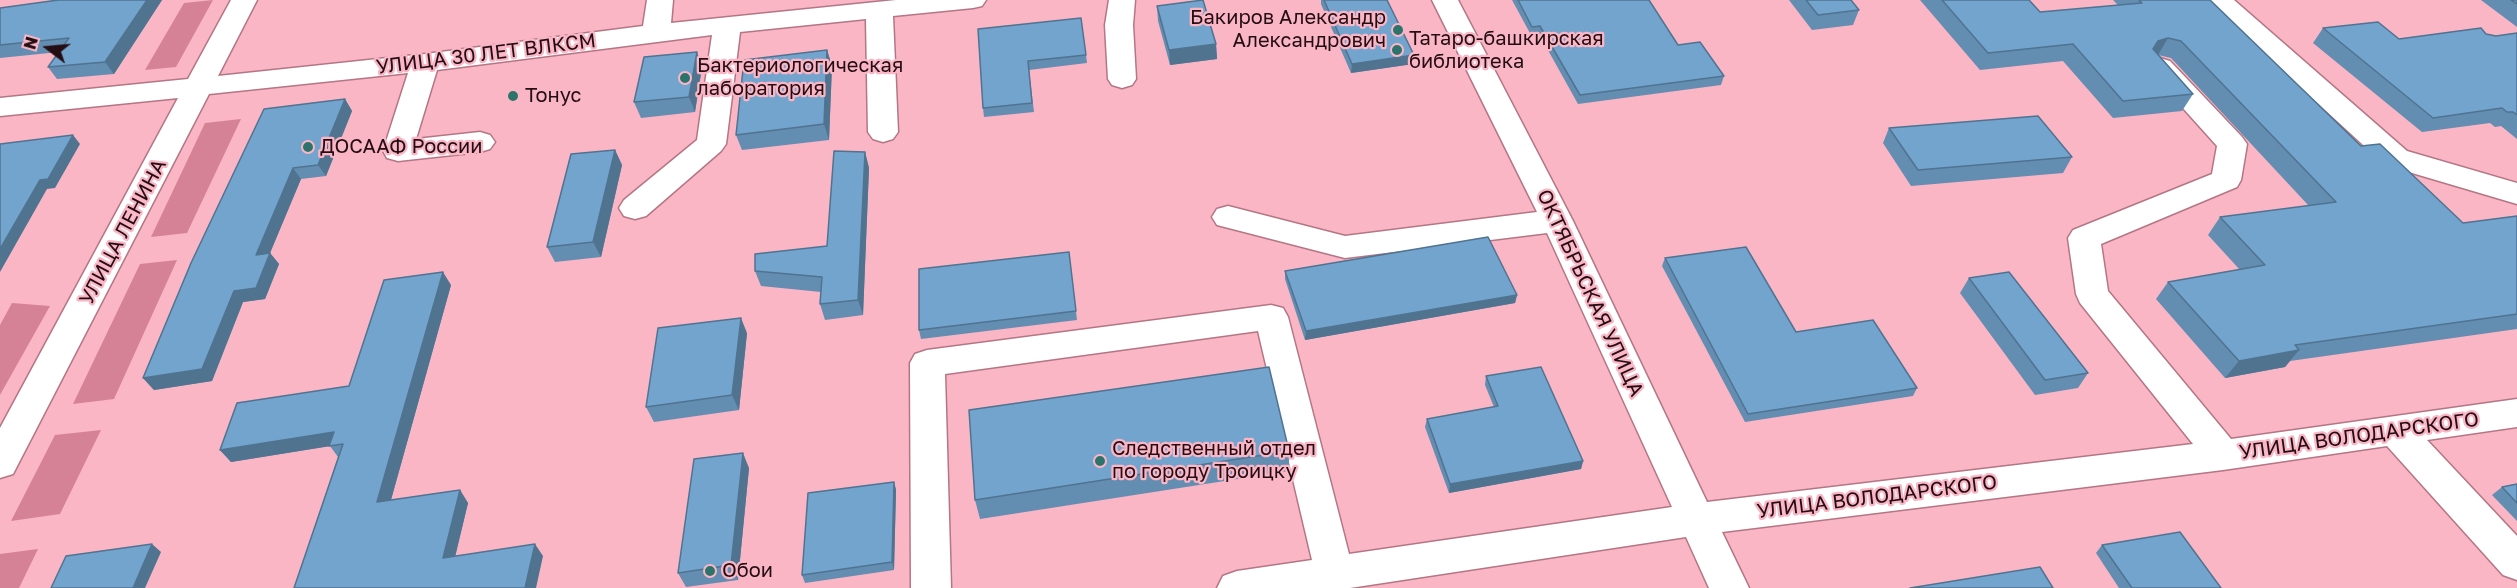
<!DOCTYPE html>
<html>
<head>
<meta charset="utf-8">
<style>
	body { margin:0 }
	#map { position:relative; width:2517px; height:588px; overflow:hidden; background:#fab6c5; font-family:"Golos Text",sans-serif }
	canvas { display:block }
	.north { position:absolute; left:18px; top:18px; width:60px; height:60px; -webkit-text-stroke:4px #fab6c5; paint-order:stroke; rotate:286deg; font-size:16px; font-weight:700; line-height:24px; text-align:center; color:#240d13 }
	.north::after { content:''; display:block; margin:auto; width:21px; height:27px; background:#240d13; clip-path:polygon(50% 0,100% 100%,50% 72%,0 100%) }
</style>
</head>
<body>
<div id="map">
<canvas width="2517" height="588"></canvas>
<div class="north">N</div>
</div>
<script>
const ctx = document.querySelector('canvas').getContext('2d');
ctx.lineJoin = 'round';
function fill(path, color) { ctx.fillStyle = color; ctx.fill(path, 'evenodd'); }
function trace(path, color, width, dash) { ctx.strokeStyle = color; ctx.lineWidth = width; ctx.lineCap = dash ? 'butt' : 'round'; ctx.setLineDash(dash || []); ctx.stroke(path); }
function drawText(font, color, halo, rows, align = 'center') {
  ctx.font = font + ' "Golos Text",sans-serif'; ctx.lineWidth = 4.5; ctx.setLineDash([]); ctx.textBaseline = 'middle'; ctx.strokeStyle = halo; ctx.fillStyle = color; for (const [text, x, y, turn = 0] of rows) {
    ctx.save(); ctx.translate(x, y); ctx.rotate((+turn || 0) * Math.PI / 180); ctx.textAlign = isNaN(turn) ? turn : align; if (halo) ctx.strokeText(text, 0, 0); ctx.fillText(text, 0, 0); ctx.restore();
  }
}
fill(new Path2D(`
	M 213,0 L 176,67 L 145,70 L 184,3 Z
	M 241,119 L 187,233 L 151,237 L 205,123 Z
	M 177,260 L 114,399 L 73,404 L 140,264 Z
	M 12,303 L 50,306 L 0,395 L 0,325 Z
	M 101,430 L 60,514 L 11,521 L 55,435 Z
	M 38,549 L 19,588 L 0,588 L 0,554 Z`), '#d68296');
const minor = new Path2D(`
	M 231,0 L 257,0 L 218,76 L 425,54 L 643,26 L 647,0 L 673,0 L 671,23 L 896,0 L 986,0 L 982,6 L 973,8 L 893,16 L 898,132 L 893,139 L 883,142 L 873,139 L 868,132 L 866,19 L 740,32 L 726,144 L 721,151 L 646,216 L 635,219 L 624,216 L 619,208 L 624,200 L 697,140 L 712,35 L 437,70 L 416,139 L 480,132 L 490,135 L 495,142 L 490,149 L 480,152 L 398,161 L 387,158 L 383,151 L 408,73 L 209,94 L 13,474 L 0,478 L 0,428 L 178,98 L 0,116 L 0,98 L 188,79 Z
	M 1109,0 L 1135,0 L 1133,25 L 1136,79 L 1132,85 L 1122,88 L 1112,85 L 1108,79 L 1105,25 Z
	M 1432,0 L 1458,0 L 1573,221 L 1707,502 L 2193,444 L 2080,303 L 2076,294 L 2068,238 L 2073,230 L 2212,174 L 2217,146 L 2146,67 L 2150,61 L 2160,58 L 2170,61 L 2242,137 L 2247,144 L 2241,180 L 2237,187 L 2101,244 L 2108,291 L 2231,439 L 2517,399 L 2517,427 L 2427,440 L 2517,536 L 2517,580 L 2503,575 L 2387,446 L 2223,470 L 1722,532 L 1749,588 L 1709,588 L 1686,537 L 1350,588 L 1217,588 L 1223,576 L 1237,571 L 1312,560 L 1258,331 L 945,374 L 951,588 L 911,588 L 910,363 L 915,354 L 927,350 L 1271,305 L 1283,308 L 1288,317 L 1349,554 L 1672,507 L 1547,233 L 1345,258 L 1217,225 L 1212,217 L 1217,209 L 1228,206 L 1345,236 L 1537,212 Z
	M 2205,0 L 2234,0 L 2407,151 L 2517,183 L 2517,204 L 2385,165 Z`);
trace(minor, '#b47684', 3);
fill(minor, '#fff');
fill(new Path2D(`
	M 58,0 L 162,0 L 114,74 L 57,79 L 48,67 L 59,52 L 0,58 L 0,8 Z
	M 1321,0 L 1387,0 L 1413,64 L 1351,73 L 1321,4 Z
	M 1512,0 L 1649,0 L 1678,45 L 1724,76 L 1721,85 L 1578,104 L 1539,34 L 1531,35 Z
	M 1789,0 L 1851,0 L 1859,10 L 1853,25 L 1812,30 Z
	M 1920,0 L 2029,0 L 2040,12 L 2118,5 L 2113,0 L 2210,0 L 2361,146 L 2463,223 L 2517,216 L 2517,329 L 2290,361 L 2285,367 L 2225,378 L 2156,299 L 2168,282 L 2240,270 L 2208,235 L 2220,217 L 2309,206 L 2171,58 L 2158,55 L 2193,94 L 2182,111 L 2113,118 L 2063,61 L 1980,70 Z
	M 2481,0 L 2517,0 L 2517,27 Z
	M 1157,6 L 1216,44 L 1217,59 L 1170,65 L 1158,21 Z
	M 2323,28 L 2399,39 L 2496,36 L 2517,33 L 2517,139 L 2501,126 L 2495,127 L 2490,123 L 2422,132 L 2313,43 Z
	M 978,29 L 1086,55 L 1087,63 L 1029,70 L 1034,112 L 984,117 L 983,108 Z
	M 827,50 L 832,66 L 829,140 L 742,150 L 736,135 Z
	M 702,67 L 695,112 L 641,118 L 634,102 Z
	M 345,99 L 352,111 L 326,176 L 301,179 L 270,253 L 279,264 L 265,299 L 243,302 L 212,381 L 154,390 L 143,378 L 191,263 Z
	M 1889,128 L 2072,157 L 2063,173 L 1911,186 L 1883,143 Z
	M 615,150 L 622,165 L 601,257 L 555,262 L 547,247 Z
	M 865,152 L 869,168 L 863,315 L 825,320 L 820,304 L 821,292 L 761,286 L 755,271 L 827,246 Z
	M 1069,252 L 1077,320 L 921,339 L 919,330 Z
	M 1665,258 L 1796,332 L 1917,388 L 1913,396 L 1745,422 L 1662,266 Z
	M 1285,271 L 1517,295 L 1515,303 L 1305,340 L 1285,279 Z
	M 1969,278 L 2088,373 L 2078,388 L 2035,395 L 1960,293 Z
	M 451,285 L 391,500 L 460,490 L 468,503 L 455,556 L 543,556 L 294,588 L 338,457 L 330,446 L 231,462 L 220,450 L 349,386 Z
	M 747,333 L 739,410 L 654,422 L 646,407 Z
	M 1486,376 L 1583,461 L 1581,469 L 1449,493 L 1425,427 L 1427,419 L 1494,407 L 1485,385 Z
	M 1289,451 L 1289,471 L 980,519 L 975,500 Z
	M 749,468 L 738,580 L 686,587 L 678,573 Z
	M 894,482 L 896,490 L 894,570 L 805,583 L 802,575 Z
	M 2517,484 L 2517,521 L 2492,495 L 2502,487 Z
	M 2102,545 L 2221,588 L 2119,588 L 2096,553 Z`), '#638db1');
fill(new Path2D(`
	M 147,0 L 162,0 L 114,74 L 105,62 Z
	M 2168,38 L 2158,55 L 2143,66 L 2158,41 Z
	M 1216,44 L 1217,59 L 1170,65 L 1169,50 Z
	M 827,50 L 832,66 L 829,140 L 824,124 Z
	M 697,52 L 702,67 L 695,112 L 689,97 Z
	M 1414,55 L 1413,64 L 1351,73 L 1352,64 Z
	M 345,99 L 352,111 L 326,176 L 318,165 Z
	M 73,135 L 80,144 L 55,188 L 47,189 L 0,272 L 0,249 L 40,180 Z
	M 615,150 L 622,165 L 601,257 L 593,242 Z
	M 865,152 L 869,168 L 863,315 L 858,300 Z
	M 293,168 L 301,179 L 270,253 L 279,264 L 265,299 L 243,302 L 212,381 L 154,390 L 143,378 L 234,291 L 256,255 Z
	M 443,272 L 451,285 L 387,514 L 377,502 Z
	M 1517,295 L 1515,303 L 1305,340 L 1306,331 Z
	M 741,318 L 747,333 L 739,410 L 732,395 Z
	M 2299,350 L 2285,367 L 2225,378 L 2239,361 Z
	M 334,432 L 343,444 L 231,462 L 220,450 Z
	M 743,453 L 749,468 L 738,580 L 731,565 Z
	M 1583,461 L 1581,469 L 1449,493 L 1450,484 Z
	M 894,482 L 896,490 L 894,570 L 892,562 Z
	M 460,490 L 468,503 L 452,570 L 443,558 Z
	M 152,544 L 161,552 L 145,588 L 133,588 Z
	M 535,544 L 543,556 L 536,588 L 525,588 Z`), '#507390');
const building = new Path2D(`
	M 58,0 L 147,0 L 105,62 L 48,67 L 69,38 L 0,45 L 0,8 Z
	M 1203,0 L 1216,44 L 1169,50 L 1157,6 Z
	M 1324,0 L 1387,0 L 1414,55 L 1352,64 Z
	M 1518,0 L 1649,0 L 1678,45 L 1700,42 L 1724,76 L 1580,95 L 1540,26 L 1532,27 Z
	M 1806,0 L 1851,0 L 1859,10 L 1818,15 Z
	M 1942,0 L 2029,0 L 2040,12 L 2142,3 L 2139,0 L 2210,0 L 2361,146 L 2380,144 L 2463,223 L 2517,216 L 2517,314 L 2295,345 L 2299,350 L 2239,361 L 2168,282 L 2265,265 L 2220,217 L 2336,202 L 2181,41 L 2168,38 L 2158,41 L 2153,49 L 2193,94 L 2123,101 L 2073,44 L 1988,53 Z
	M 2511,0 L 2517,0 L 2517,4 Z
	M 1081,18 L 1086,55 L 1028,61 L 1032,103 L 983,108 L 978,29 Z
	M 2378,22 L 2399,39 L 2481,28 L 2486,34 L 2496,36 L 2517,33 L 2517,115 L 2513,112 L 2507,112 L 2502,108 L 2433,118 L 2323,28 Z
	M 827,50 L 824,124 L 736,135 L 744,60 Z
	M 697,52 L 689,97 L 634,102 L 644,57 Z
	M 345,99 L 318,165 L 293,168 L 256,255 L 270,253 L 256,288 L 234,291 L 202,369 L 143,378 L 191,263 L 264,109 Z
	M 2038,116 L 2072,157 L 1918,170 L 1889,128 Z
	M 73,135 L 48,179 L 40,180 L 0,249 L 0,144 Z
	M 615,150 L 593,242 L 547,247 L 571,154 Z
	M 834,151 L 865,152 L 858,300 L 820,304 L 822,277 L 755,271 L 755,254 L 827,246 Z
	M 1488,237 L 1517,295 L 1306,331 L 1285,271 Z
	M 1746,247 L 1796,332 L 1873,320 L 1917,388 L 1748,414 L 1665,258 Z
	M 1069,252 L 1076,311 L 919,330 L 919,269 Z
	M 443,272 L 377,502 L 460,490 L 443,558 L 535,544 L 525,588 L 294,588 L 343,444 L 329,446 L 334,432 L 220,450 L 237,403 L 349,386 L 384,280 Z
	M 2009,272 L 2088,373 L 2045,380 L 1969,278 Z
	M 741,318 L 732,395 L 646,407 L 658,328 Z
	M 1269,367 L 1289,451 L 975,500 L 969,410 Z
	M 1541,367 L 1583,461 L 1450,484 L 1427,419 L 1498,406 L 1486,376 Z
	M 743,453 L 731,565 L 678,573 L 694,459 Z
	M 894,482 L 892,562 L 802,575 L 808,493 Z
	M 2517,484 L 2517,503 L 2502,487 Z
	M 2180,532 L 2221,588 L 2132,588 L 2102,545 Z
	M 152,544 L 133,588 L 51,588 L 66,556 Z
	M 2040,567 L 2053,588 L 1910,588 Z`);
fill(building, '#73a4ce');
trace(building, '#507390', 1.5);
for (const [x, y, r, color] of [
	[1398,30,6,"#2c746b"],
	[1397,50,6,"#2c746b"],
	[685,78,6,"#2c746b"],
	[513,96,6,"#2c746b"],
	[308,147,6,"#2c746b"],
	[1100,461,6,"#2c746b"],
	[710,571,6,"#2c746b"]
]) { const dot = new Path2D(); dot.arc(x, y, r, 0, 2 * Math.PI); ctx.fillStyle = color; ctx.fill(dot); trace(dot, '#fab6c5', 2); }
drawText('20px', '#240d13', '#fab6c5', [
	["Бакиров Александр",1386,18,"right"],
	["Александрович",1386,41,"right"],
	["Татаро-башкирская",1409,39],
	["библиотека",1409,62],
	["Бактериологическая",697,66],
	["лаборатория",697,89],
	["Тонус",525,96],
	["ДОСААФ России",320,147],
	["Следственный отдел",1112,449],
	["по городу Троицку",1112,472],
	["Обои",722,571]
], 'left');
drawText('20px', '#240d13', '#fab6c5', [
	["УЛИЦА 30 ЛЕТ ВЛКСМ",486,54,-7],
	["УЛИЦА ЛЕНИНА",123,232,-62],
	["ОКТЯБРЬСКАЯ УЛИЦА",1590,293,65],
	["УЛИЦА ВОЛОДАРСКОГО",2359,436,-8],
	["УЛИЦА ВОЛОДАРСКОГО",1877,497,-7]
]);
</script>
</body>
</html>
